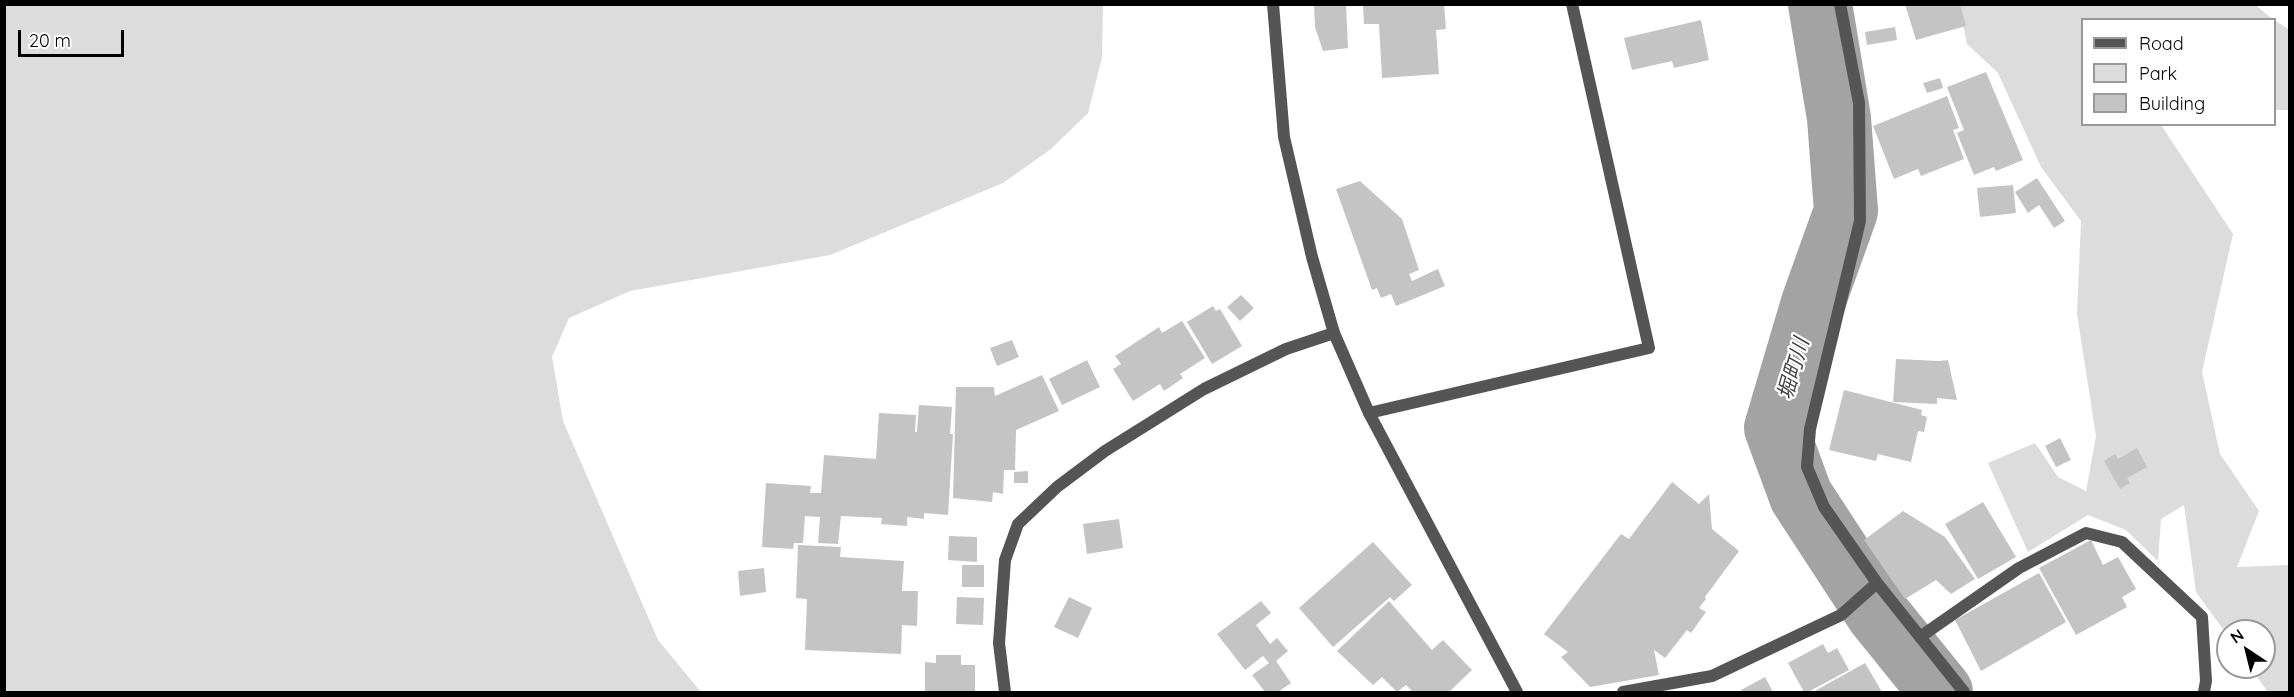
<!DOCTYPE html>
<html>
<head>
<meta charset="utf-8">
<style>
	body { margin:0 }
	#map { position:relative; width:2294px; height:697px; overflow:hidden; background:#fff; font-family:Quicksand,sans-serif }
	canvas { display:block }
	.frame { position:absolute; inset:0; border:6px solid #000; pointer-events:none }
	.legend { position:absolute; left:2081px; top:18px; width:195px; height:108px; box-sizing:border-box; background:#fff; border:2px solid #999; margin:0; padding:8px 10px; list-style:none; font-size:18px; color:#000 }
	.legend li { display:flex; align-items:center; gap:12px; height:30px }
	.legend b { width:30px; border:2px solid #999 }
	.north { position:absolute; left:2216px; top:619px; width:60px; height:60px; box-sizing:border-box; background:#fff; border:2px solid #999; border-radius:50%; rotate:325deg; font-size:16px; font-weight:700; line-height:24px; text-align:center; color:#000 }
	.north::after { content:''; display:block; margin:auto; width:21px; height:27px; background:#000; clip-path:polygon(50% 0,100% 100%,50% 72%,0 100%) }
	.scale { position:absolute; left:18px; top:30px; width:106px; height:27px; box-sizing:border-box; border:3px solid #000; border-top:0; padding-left:8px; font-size:18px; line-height:21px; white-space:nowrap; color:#000; -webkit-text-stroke:4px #fff; paint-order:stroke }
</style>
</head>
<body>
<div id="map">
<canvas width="2294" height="697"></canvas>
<div class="frame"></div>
<ul class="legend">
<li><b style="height:8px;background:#555"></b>Road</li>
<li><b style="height:16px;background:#dcdcdc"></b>Park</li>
<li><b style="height:16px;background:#c4c4c4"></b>Building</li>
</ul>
<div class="north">N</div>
<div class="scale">20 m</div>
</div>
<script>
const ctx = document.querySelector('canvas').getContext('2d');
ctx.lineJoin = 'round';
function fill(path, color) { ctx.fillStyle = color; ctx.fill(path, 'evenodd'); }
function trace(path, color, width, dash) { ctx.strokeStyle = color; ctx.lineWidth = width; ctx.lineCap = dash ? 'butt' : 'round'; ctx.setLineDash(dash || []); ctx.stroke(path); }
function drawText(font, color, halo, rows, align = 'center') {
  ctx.font = font + ' Quicksand,"Noto Sans JP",sans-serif'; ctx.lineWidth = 4.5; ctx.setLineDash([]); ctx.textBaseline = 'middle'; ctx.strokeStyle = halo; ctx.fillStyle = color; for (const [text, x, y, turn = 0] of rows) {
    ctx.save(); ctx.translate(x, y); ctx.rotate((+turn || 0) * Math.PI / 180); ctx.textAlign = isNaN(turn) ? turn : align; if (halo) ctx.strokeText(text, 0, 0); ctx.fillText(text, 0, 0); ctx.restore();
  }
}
fill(new Path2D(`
	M 2254,4 L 2274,20 L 2082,20 L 2082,124 L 2161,125 L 2233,234 L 2202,372 L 2220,454 L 2259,511 L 2237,567 L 2289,565 L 2289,692 L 2268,692 L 2250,667 L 2264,667 L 2264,631 L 2228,631 L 2228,636 L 2196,592 L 2184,505 L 2161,519 L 2158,561 L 2126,530 L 2088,515 L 2028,552 L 1988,463 L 2035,443 L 2058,477 L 2086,491 L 2096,436 L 2077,314 L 2081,221 L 2041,167 L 1998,73 L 1967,44 L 1959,5 Z
	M 4,5 L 1103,4 L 1103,5 L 1102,57 L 1088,113 L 1051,149 L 1003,183 L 830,255 L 630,291 L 569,318 L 552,357 L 563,421 L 658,640 L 701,692 L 5,692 Z
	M 2274,20 L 2290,30 L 2289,110 L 2274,110 Z`), '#dcdcdc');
trace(new Path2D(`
	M 1820,4 L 1839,118 L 1846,211 L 1813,303 L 1776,428 L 1801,496 L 1878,614 L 1941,692`), '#a3a3a3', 64);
fill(new Path2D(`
	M 1314,4 L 1346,4 L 1348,48 L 1323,51 L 1315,27 Z
	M 1363,4 L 1444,4 L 1446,29 L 1436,30 L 1439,74 L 1382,78 L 1379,24 L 1364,24 Z
	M 1905,4 L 1960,4 L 1966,26 L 1916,40 Z
	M 1701,20 L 1709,60 L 1674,68 L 1672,61 L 1632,70 L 1624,38 Z
	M 1895,27 L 1897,40 L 1867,45 L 1865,32 Z
	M 1986,72 L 2023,160 L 1996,171 L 1994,167 L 1974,175 L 1957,133 L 1964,130 L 1947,87 Z
	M 1940,78 L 1943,88 L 1927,93 L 1923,83 Z
	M 1947,96 L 1959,128 L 1953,130 L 1964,159 L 1921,176 L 1918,169 L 1894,179 L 1873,126 Z
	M 2037,178 L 2065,221 L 2054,228 L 2039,205 L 2028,213 L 2015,192 Z
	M 1360,181 L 1402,219 L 1419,270 L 1409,274 L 1412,281 L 1438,269 L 1445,286 L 1396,306 L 1391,294 L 1381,298 L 1377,288 L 1372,290 L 1336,189 Z
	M 2013,185 L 2016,213 L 1980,217 L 1977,188 Z
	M 1241,295 L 1254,308 L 1240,321 L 1227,307 Z
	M 1213,306 L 1216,311 L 1220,309 L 1242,346 L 1212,364 L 1187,322 Z
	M 1182,321 L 1205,358 L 1180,374 L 1183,378 L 1164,391 L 1160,384 L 1133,401 L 1113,369 L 1121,364 L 1115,356 L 1159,327 L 1162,333 Z
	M 1012,340 L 1019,357 L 997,366 L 990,348 Z
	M 1896,359 L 1939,361 L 1948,360 L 1957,400 L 1937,398 L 1937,404 L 1893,402 Z
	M 1087,360 L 1100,387 L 1062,405 L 1049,379 Z
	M 1042,375 L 1059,411 L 1016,430 L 1015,470 L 1004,470 L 1003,494 L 993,492 L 992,502 L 953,498 L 956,387 L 994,387 L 995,396 Z
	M 1844,390 L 1922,410 L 1921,415 L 1927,417 L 1924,432 L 1918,431 L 1911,462 L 1878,454 L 1876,461 L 1829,450 Z
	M 919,405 L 952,407 L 950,434 L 953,434 L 948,515 L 924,513 L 924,519 L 907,517 L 907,526 L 881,524 L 882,518 L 841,516 L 838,544 L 818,543 L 820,517 L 805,516 L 803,543 L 794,543 L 793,549 L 762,547 L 766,483 L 811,486 L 810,493 L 821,493 L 824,455 L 876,459 L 879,413 L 916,415 L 915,432 L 917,432 Z
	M 2060,438 L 2071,460 L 2056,467 L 2045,446 Z
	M 2137,448 L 2147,467 L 2127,478 L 2130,483 L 2120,489 L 2104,461 L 2115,454 L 2118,459 Z
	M 1028,471 L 1028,483 L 1014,483 L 1014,472 Z
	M 1672,482 L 1699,504 L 1709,494 L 1712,529 L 1739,551 L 1705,597 L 1706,599 L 1699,608 L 1706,612 L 1691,633 L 1687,630 L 1665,658 L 1654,650 L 1659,675 L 1590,687 L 1561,657 L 1568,652 L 1544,634 L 1621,534 L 1629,539 Z
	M 1983,502 L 2016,557 L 1978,579 L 1945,524 Z
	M 1903,511 L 1945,537 L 1975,579 L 1951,594 L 1936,580 L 1905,599 L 1864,540 Z
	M 1119,519 L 1123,548 L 1087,554 L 1083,524 Z
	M 949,536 L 977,537 L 977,562 L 948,560 Z
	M 2091,540 L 2103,565 L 2118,557 L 2136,589 L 2122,597 L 2127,607 L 2076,635 L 2039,568 Z
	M 1373,542 L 1412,585 L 1394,601 L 1390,597 L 1333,647 L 1299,608 Z
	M 798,545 L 841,547 L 840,557 L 904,561 L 902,591 L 918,591 L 917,626 L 902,625 L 901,654 L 805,650 L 807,599 L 796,598 Z
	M 962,565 L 984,565 L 984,587 L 962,587 Z
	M 764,568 L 766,592 L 740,596 L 738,571 Z
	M 2039,573 L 2066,622 L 1981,671 L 1955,620 Z
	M 957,597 L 984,598 L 983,625 L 956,624 Z
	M 1069,597 L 1092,608 L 1078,638 L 1054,627 Z
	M 1261,601 L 1271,613 L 1256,625 L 1270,644 L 1277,638 L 1288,651 L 1276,661 L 1291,683 L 1278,692 L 1265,692 L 1252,675 L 1269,663 L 1263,656 L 1245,670 L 1217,634 Z
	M 1389,601 L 1432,650 L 1443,640 L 1472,670 L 1449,692 L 1413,692 L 1406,685 L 1397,692 L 1382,677 L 1373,685 L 1337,651 Z
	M 1823,644 L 1828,653 L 1837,648 L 1849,670 L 1808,692 L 1804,692 L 1788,663 Z
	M 936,655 L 961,655 L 961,665 L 975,665 L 975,692 L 925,692 L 925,662 L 936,663 Z
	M 1865,663 L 1882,692 L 1813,692 Z
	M 1765,677 L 1773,692 L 1742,692 L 1741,690 Z`), '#c4c4c4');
trace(new Path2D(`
	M 1840,4 L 1859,103 L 1860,221 L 1810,429 L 1807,467 L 1824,507 L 1877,583 L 1964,692
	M 1369,413 L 1649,348 L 1572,4
	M 1920,637 L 2019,568 L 2086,533 L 2122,542 L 2202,617 L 2206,681 L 2204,692
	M 1005,692 L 999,643 L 1005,560 L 1018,524 L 1057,487 L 1105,451 L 1204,389 L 1286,349 L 1334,333
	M 1623,692 L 1712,676 L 1841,615 L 1877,583`), '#555', 12);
trace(new Path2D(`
	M 1273,4 L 1284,137 L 1312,257 L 1334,333 L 1369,413 L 1517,692`), '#555', 12);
drawText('italic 21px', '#444', '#fff', [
	["堀町川",1794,369,-74]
]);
</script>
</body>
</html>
